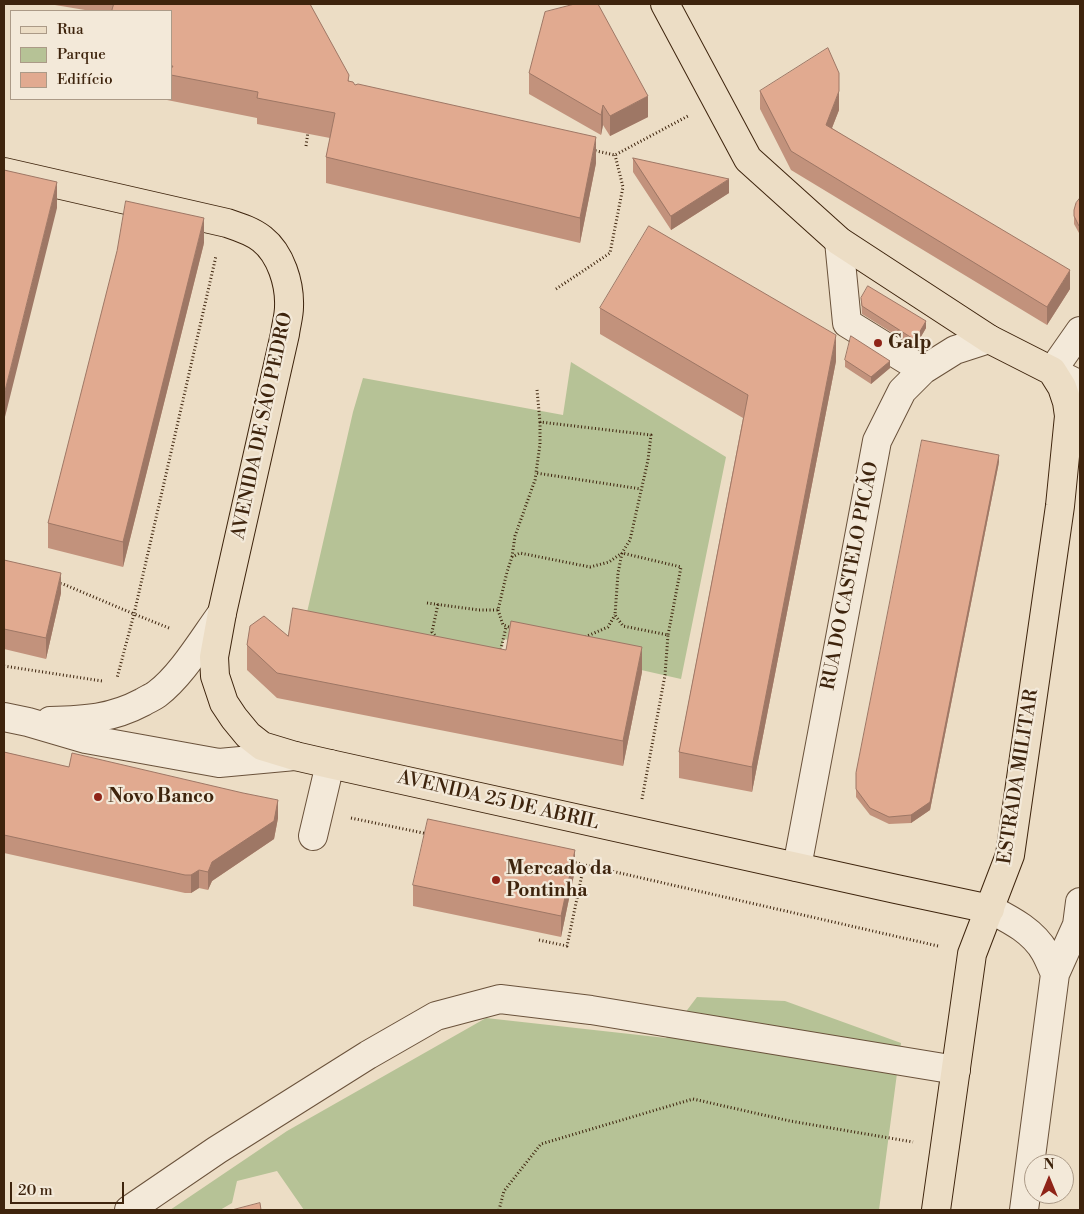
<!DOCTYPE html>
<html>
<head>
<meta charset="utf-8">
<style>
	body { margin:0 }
	#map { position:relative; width:1084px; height:1214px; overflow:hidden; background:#ecddc5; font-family:"Libre Bodoni",serif }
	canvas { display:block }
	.frame { position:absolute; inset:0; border:5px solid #3e240d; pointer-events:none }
	.legend { position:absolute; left:10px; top:10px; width:162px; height:90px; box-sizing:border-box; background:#f3e9d9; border:1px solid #ab9a87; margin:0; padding:6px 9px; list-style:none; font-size:15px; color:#3e240d }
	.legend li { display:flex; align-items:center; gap:10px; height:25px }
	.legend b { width:25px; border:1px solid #ab9a87 }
	.north { position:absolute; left:1024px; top:1154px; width:50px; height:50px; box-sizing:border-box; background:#f3e9d9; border:1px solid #ab9a87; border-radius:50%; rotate:0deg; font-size:14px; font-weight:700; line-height:20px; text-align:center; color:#3e240d }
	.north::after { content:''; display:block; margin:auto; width:18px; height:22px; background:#8f2418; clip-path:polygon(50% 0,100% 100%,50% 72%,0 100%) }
	.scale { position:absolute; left:10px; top:1182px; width:114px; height:22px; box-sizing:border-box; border:2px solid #3e240d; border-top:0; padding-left:6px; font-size:15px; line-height:18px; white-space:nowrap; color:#3e240d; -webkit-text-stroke:4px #f3e9d9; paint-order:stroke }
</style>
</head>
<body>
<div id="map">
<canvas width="1084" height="1214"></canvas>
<div class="frame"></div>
<ul class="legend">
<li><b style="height:6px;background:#ecddc5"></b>Rua</li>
<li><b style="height:14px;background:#b6c296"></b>Parque</li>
<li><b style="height:14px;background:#e1aa90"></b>Edifício</li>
</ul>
<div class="north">N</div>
<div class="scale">20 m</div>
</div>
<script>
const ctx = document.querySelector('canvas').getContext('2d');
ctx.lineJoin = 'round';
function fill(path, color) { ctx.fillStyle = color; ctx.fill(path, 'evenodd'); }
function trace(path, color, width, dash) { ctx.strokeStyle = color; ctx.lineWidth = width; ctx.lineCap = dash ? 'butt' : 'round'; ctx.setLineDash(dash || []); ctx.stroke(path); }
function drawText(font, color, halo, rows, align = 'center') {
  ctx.font = font + ' "Libre Bodoni",serif'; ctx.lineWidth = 4.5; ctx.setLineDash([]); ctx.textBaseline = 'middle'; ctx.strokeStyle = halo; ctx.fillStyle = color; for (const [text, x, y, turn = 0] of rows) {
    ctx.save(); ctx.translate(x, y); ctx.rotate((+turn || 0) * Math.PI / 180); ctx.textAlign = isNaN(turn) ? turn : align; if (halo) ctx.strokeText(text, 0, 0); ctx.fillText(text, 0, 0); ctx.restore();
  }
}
fill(new Path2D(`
	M 571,362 L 726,457 L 681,679 L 504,639 L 498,660 L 305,621 L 353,412 L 363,378 L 563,415 Z
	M 697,997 L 785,1001 L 901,1043 L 879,1210 L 304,1210 L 277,1171 L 237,1181 L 232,1203 L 220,1210 L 170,1210 L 287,1131 L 486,1018 L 666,1038 Z`), '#b6c296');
const minor = new Path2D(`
	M 839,241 L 847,323 L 923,370
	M 1080,331 L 1052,371 L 1080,385
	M 4,717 L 28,722 L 86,739 L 219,763 L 295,756
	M 50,721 C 85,720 111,719 143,702 C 148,699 153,697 157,694 C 182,675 203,639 222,613
	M 313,836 L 330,764
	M 797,867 L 877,441 L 902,391 L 923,370 L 955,350 L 989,339
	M 990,909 C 1011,920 1033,931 1045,952 C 1049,959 1052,967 1055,974
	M 129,1210 L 217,1150 L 368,1055 L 436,1016 L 500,999 L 591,1010 L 956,1070
	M 1024,1210 L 1055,974 L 1077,925 L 1080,902`);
const major = new Path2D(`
	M 665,4 L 748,159 L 839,241 L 989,339 L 1052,371 L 1062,387 L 1067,402 L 1069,416 L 1060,506 L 1010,855 L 972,954 L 936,1210
	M 4,172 L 227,223 C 239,227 252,231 262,239 C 281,254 290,284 289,307 C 289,316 286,325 285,334 L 222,613 L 214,657 L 215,676 L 224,703 L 234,718 L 248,735 L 262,746 L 295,756 L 330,764 L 896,889 L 990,909`);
trace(minor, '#6a523b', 30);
trace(major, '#3e240d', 30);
trace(new Path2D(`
	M 306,146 L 308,132
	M 592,150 L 615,155 L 688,116
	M 556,289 L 610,253 L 623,187 L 615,155
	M 540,422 L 540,444 L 536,473 L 641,489
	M 512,557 L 515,536 L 535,480 L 536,473
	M 57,583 L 63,584 L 134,614 L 117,678
	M 427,603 L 479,610 L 498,610 L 507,572 L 512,557 L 520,553 L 590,567 L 609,562 L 622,553 L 630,540 L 648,460 L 651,435 L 540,422 L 537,390
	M 498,610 L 503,625 L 512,628
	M 169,628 L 134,614 L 216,256
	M 585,637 L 608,627 L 615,615
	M 437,638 L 432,632 L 438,604
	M 500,653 L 506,627
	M 4,666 L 102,681
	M 642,799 L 665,675 L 668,635 L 623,626 L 615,615 L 618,573 L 622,553 L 681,567 L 668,635
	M 351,818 L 428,834
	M 572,862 L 938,946
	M 539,940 L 567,946 L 584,865
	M 499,1210 L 504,1191 L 541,1144 L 693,1099 L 790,1121 L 913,1142`), '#3e240d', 3, [1, 2.5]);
trace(minor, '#f3e9d9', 28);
trace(major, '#ecddc5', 28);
fill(new Path2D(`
	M 49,4 L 310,4 L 349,81 L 355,85 L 596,163 L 580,243 L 326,183 L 326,157 L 330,138 L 257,124 L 257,118 L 167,100 L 167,99 L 171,99 L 171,11 L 91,11 Z
	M 529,73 L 648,117 L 610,136 L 603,125 L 601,135 L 529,94 Z
	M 760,91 L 839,110 L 832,128 L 1070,289 L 1047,325 L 791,170 L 760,109 Z
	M 633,158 L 729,193 L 671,230 L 633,172 Z
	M 1080,198 L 1080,234 L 1079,233 L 1074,224 L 1074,210 Z
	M 204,243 L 123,567 L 48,548 L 48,523 Z
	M 861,298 L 926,328 L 915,347 L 862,314 Z
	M 600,308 L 836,361 L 752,792 L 679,778 L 679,752 L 743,418 L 600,334 Z
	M 845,360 L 890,368 L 871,384 L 845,367 Z
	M 999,462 L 930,810 L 911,823 L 889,824 L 870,815 L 856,797 L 856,773 Z
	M 4,560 L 61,593 L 46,659 L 4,649 Z
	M 288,636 L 506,650 L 642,672 L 623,766 L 277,698 L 247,670 L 247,645 Z
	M 4,752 L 69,767 L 278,818 L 274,839 L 212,881 L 208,890 L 199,888 L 191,893 L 185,893 L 4,853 Z
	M 575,870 L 561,937 L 413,906 L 413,885 Z`), '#c2927c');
fill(new Path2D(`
	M 839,91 L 839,110 L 826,143 L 826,125 Z
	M 648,96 L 648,117 L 610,136 L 610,116 Z
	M 603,105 L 603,125 L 601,135 L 601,115 Z
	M 596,137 L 596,163 L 580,243 L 580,218 Z
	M 729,179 L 729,193 L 671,230 L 671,216 Z
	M 57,182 L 57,208 L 4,421 L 4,395 Z
	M 204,218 L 204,243 L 123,567 L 123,542 Z
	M 1070,270 L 1070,289 L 1047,325 L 1047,307 Z
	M 926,321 L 926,328 L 915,347 L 915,340 Z
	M 836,335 L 836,361 L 752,792 L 752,767 Z
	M 890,361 L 890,368 L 871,384 L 871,377 Z
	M 999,455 L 999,462 L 930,810 L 911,823 L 911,815 Z
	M 61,573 L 61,593 L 46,659 L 46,638 Z
	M 642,647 L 642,672 L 623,766 L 623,741 Z
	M 278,800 L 278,818 L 274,839 L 212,881 L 208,890 L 208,872 L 212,862 Z
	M 575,850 L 575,870 L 561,937 L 561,916 Z
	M 199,870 L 199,888 L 191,893 L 191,875 Z`), '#9e7765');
const building = new Path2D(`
	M 114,4 L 310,4 L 349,75 L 348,81 L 353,82 L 355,85 L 358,84 L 596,137 L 580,218 L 326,157 L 335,113 L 257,98 L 258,92 L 171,75 L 171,69 L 173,66 L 171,66 L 171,11 L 112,11 Z
	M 575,4 L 598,4 L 648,96 L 610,116 L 603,105 L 601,115 L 529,73 L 545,12 Z
	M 828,48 L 839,73 L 839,91 L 826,125 L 1070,270 L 1047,307 L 791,151 L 760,91 Z
	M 633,158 L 729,179 L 671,216 Z
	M 4,170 L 57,182 L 4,395 Z
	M 1080,198 L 1080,226 L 1079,226 L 1074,216 L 1074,210 L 1076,203 Z
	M 126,201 L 204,218 L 123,542 L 48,523 L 117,251 Z
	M 649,226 L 836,335 L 752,767 L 679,752 L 748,395 L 600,308 Z
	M 868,286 L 926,321 L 915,340 L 862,306 L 861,298 Z
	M 851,336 L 890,361 L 871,377 L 845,360 Z
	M 922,440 L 999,455 L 930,802 L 911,815 L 889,817 L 870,808 L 856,789 L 856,773 Z
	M 4,560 L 61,573 L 46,638 L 4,629 Z
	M 293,608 L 506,650 L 511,621 L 642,647 L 623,741 L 277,673 L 247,645 L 250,626 L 264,616 L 288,636 Z
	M 4,752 L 69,767 L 72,753 L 243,793 L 278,800 L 274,821 L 212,862 L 208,872 L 199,870 L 191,875 L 185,875 L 4,835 Z
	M 428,819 L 575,850 L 561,916 L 413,885 Z
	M 260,1203 L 261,1210 L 232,1210 Z`);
fill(building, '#e1aa90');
trace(building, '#9e7765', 1);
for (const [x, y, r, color] of [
	[878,343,5,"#8f2418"],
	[98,797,5,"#8f2418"],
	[496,880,5,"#8f2418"]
]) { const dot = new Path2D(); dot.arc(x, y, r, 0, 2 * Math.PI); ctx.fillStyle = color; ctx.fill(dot); trace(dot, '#f3e9d9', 2); }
drawText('bold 19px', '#3e240d', '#f3e9d9', [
	["Galp",888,343],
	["Novo Banco",108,797],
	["Mercado da",506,869],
	["Pontinha",506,891]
], 'left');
drawText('19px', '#3e240d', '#f3e9d9', [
	["AVENIDA DE SÃO PEDRO",263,426,-78],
	["RUA DO CASTELO PICÃO",851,576,-79],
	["ESTRADA MILITAR",1019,777,-81],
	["AVENIDA 25 DE ABRIL",498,801,13]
]);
</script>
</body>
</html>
